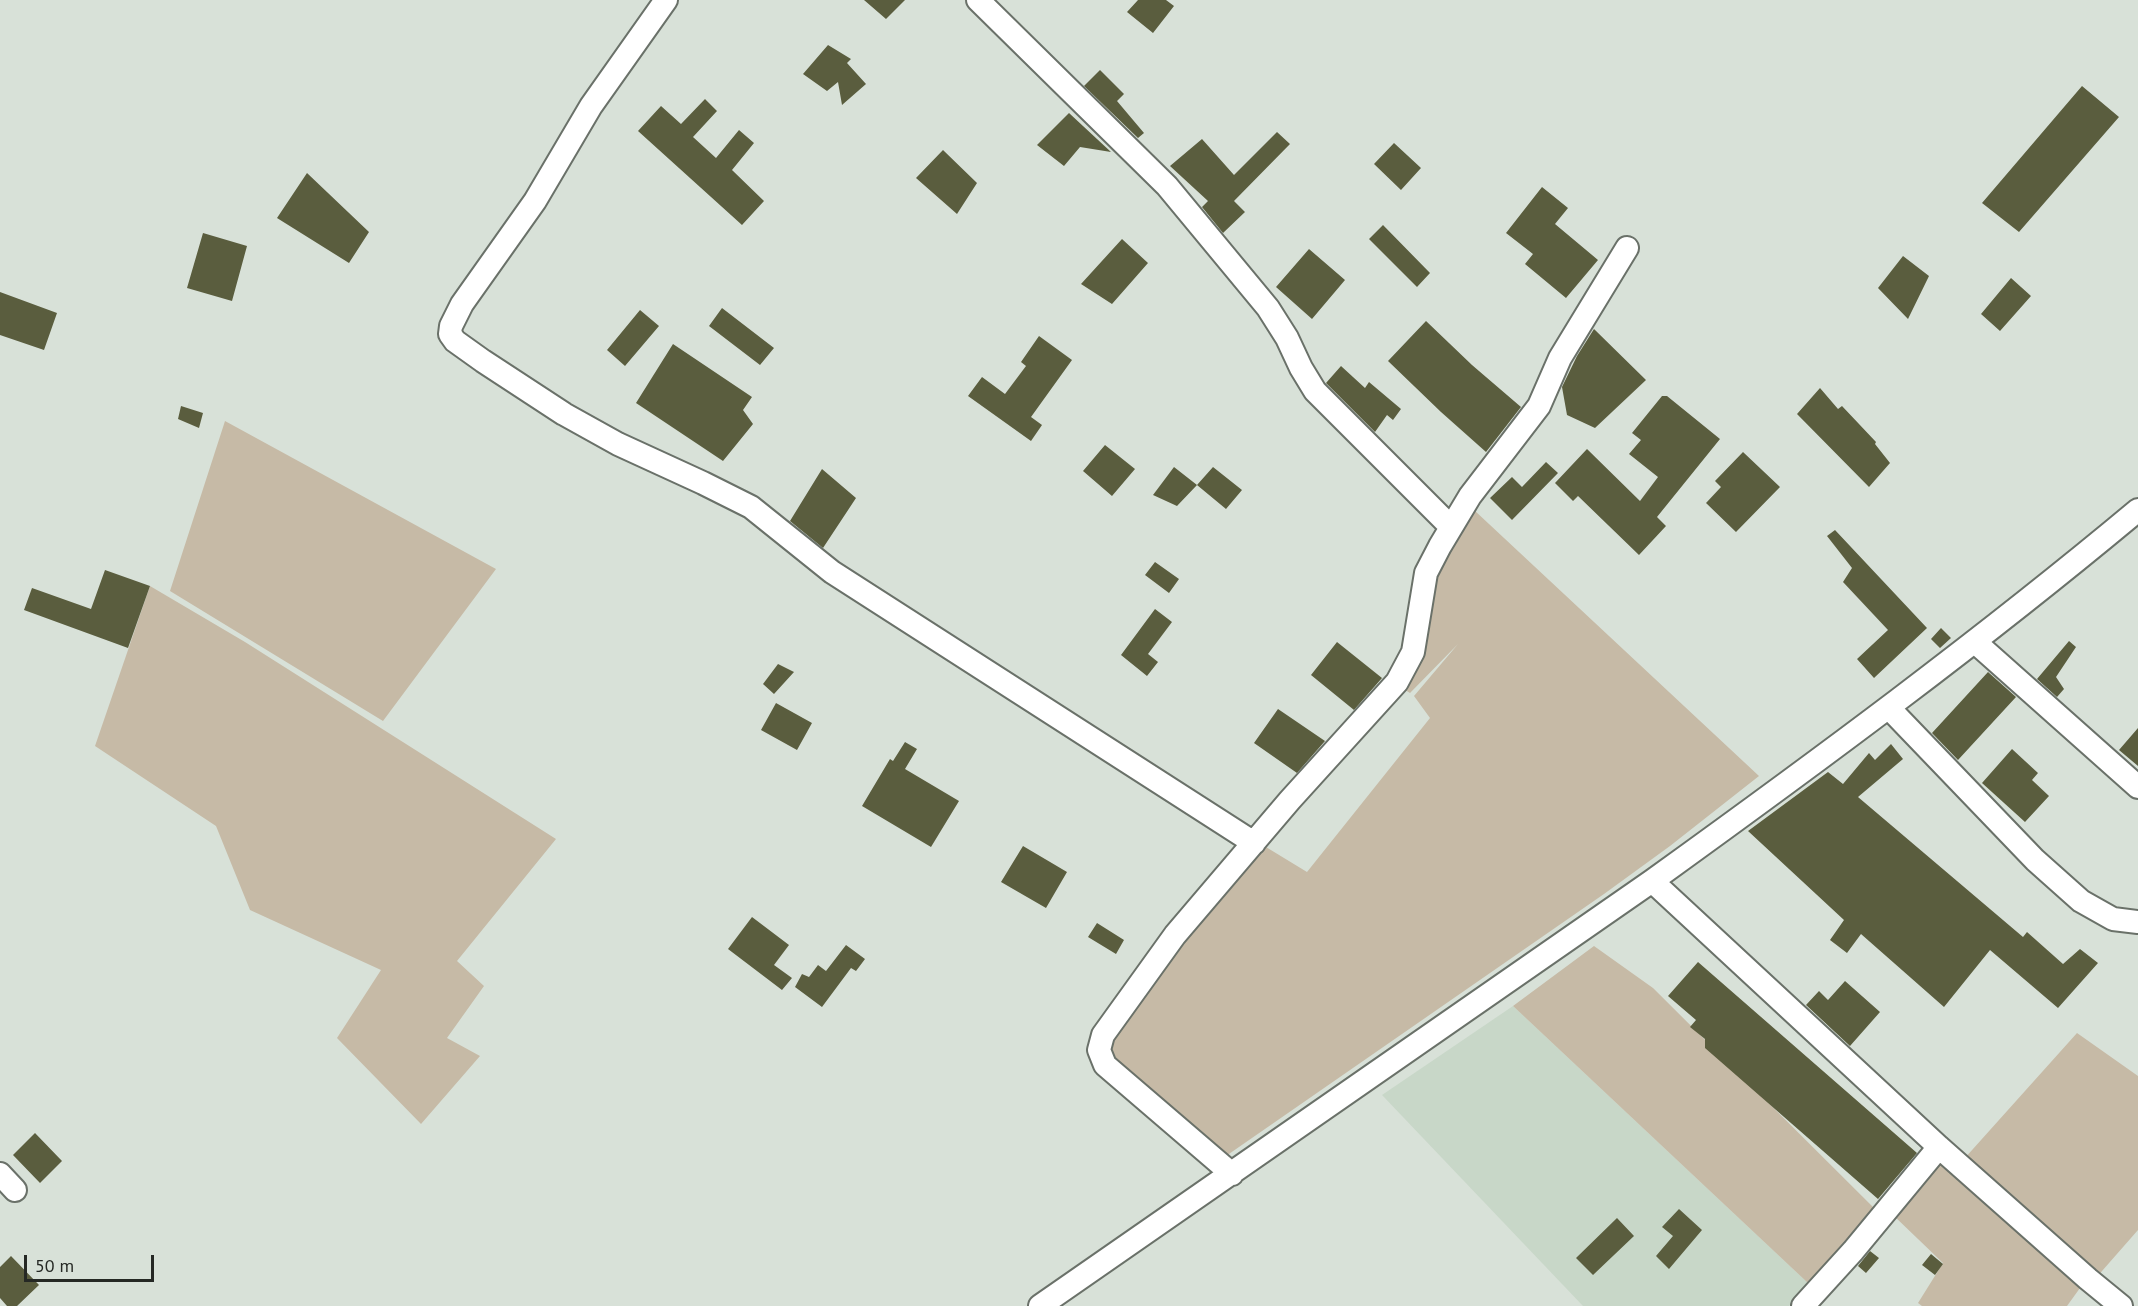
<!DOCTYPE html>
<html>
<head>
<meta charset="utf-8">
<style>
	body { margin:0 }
	#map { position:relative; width:2138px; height:1306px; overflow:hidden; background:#d8e1d8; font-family:"PT Sans",sans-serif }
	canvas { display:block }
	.scale { position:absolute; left:24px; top:1255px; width:130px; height:27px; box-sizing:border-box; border:3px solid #252824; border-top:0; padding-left:8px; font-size:18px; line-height:21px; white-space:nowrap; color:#252824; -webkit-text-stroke:4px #d8e1d8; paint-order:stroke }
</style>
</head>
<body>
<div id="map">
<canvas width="2138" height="1306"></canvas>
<div class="scale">50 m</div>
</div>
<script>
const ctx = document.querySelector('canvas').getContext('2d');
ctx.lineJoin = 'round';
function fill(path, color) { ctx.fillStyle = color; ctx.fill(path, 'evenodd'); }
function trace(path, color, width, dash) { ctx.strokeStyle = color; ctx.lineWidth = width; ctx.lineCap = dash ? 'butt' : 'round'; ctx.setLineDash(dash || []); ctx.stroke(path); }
fill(new Path2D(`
	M 1513,1006 L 1809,1284 L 1789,1306 L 1583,1306 L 1382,1095 Z`), '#c8d7c8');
fill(new Path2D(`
	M 225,421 L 496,569 L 383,721 L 170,591 Z
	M 1474,510 L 1759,776 L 1670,846 L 1604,894 L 1226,1156 L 1111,1058 L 1108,1048 L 1195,919 L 1261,844 L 1307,872 L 1430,718 L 1414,696 L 1458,644 L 1410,693 L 1402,688 L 1446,546 Z
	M 150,586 L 245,642 L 556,839 L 457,961 L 484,986 L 447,1038 L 480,1056 L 421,1124 L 337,1038 L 381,970 L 250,910 L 216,826 L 95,746 Z
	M 1594,946 L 1653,988 L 1876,1210 L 1809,1284 L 1513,1006 Z
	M 2077,1033 L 2138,1076 L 2138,1230 L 2095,1279 L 1964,1159 Z
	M 1938,1156 L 2080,1288 L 2067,1306 L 1922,1306 L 1918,1303 L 1943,1263 L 1893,1215 Z`), '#c6baa6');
fill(new Path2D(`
	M 864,0 L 905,0 L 886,19 Z
	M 1138,0 L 1166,0 L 1174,6 L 1153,33 L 1127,12 Z
	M 828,45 L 851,59 L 847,63 L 866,84 L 842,105 L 838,82 L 827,91 L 803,74 Z
	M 1100,70 L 1124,94 L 1117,101 L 1144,133 L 1138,138 L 1084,86 Z
	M 2082,86 L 2119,117 L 2019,232 L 1982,203 Z
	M 705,99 L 717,111 L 693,137 L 716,158 L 739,130 L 754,143 L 732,170 L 764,201 L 742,225 L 638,131 L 661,106 L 681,124 Z
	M 1069,113 L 1111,152 L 1080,147 L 1064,166 L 1037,145 Z
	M 1277,132 L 1290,144 L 1234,201 L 1245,212 L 1223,233 L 1202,207 L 1208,201 L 1170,166 L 1202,139 L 1234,175 Z
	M 1394,143 L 1421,168 L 1401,190 L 1374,164 Z
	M 943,150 L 977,183 L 957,214 L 916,178 Z
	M 307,173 L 369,232 L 349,263 L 277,218 Z
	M 1542,187 L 1568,208 L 1555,224 L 1598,260 L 1566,298 L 1525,264 L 1533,254 L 1506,233 Z
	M 1383,225 L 1430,273 L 1417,287 L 1369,239 Z
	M 203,233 L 247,246 L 232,301 L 187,288 Z
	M 1122,239 L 1148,263 L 1112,304 L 1081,284 Z
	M 1309,249 L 1345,280 L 1312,319 L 1276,287 Z
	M 1903,256 L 1929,276 L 1908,319 L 1878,288 Z
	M 2011,278 L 2031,296 L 2000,331 L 1981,314 Z
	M 0,292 L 57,313 L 44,350 L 0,335 Z
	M 722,308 L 774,348 L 760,365 L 709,326 Z
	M 640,310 L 659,326 L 625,366 L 607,350 Z
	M 1426,321 L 1472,365 L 1521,407 L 1486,452 L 1441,412 L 1388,361 Z
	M 1594,329 L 1646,380 L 1595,428 L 1567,415 L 1562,387 L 1577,356 Z
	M 1039,336 L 1072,360 L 1031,417 L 1042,425 L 1031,441 L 968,396 L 982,377 L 1005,394 L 1026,366 L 1021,362 Z
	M 673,344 L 752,397 L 743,410 L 753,424 L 723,461 L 636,403 Z
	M 1341,366 L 1365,388 L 1369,382 L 1401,409 L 1393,420 L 1387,415 L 1375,432 L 1326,383 Z
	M 1820,388 L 1838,409 L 1842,406 L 1876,442 L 1875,444 L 1890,463 L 1869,487 L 1797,414 Z
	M 1662,396 L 1667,396 L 1720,439 L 1657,517 L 1666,526 L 1639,555 L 1578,496 L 1573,501 L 1555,483 L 1587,449 L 1640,501 L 1658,477 L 1629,454 L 1641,440 L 1632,433 Z
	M 181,406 L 203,413 L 199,428 L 178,419 Z
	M 1105,445 L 1135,469 L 1112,496 L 1083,471 Z
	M 1743,452 L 1780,487 L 1736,532 L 1706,503 L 1721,487 L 1715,481 Z
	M 1546,462 L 1558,473 L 1512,520 L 1490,498 L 1512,477 L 1522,487 Z
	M 1174,467 L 1197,485 L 1177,506 L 1153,495 Z
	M 1213,467 L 1242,490 L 1226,509 L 1197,485 Z
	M 822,469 L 856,498 L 823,548 L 790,521 Z
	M 1835,530 L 1927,628 L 1874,678 L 1857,659 L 1888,630 L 1843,582 L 1852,568 L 1827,536 Z
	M 1155,562 L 1179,579 L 1169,593 L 1145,575 Z
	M 105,570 L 150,586 L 128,648 L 24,610 L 32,588 L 91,609 Z
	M 1155,609 L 1172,622 L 1148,654 L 1158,662 L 1147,676 L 1121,655 Z
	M 1941,628 L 1951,638 L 1940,648 L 1931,639 Z
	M 2069,641 L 2076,647 L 2056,677 L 2064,689 L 2057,697 L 2037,679 Z
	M 1337,642 L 1382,678 L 1354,710 L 1311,675 Z
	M 778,664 L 794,672 L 774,694 L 763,684 Z
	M 1988,672 L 2016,697 L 1958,760 L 1932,733 Z
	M 776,703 L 812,723 L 797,750 L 761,730 Z
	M 1278,709 L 1325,741 L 1297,773 L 1254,743 Z
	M 2138,728 L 2138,766 L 2119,750 Z
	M 905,742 L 917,749 L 905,769 L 959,801 L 931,847 L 862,806 L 890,759 L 893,761 Z
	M 1891,744 L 1903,759 L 1858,797 L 2023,937 L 2027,932 L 2063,964 L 2080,949 L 2098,963 L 2058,1008 L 1990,950 L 1944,1007 L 1861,934 L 1847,953 L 1830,940 L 1844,920 L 1748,831 L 1828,772 L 1843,784 L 1869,753 L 1875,760 Z
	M 2012,749 L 2038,773 L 2032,780 L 2049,796 L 2025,822 L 1982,783 Z
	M 1023,846 L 1067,872 L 1046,908 L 1001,882 Z
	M 752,917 L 789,945 L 774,965 L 792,978 L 782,990 L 728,949 Z
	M 1097,923 L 1124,940 L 1116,954 L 1088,937 Z
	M 846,945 L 865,959 L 856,971 L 851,968 L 822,1007 L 795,987 L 802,974 L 809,977 L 818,965 L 826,971 Z
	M 1698,962 L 1917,1153 L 1878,1199 L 1705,1048 L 1705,1039 L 1690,1027 L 1696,1020 L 1668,996 Z
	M 1845,981 L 1880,1012 L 1850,1046 L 1806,1005 L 1819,991 L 1828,1000 Z
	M 35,1133 L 62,1161 L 40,1183 L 13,1155 Z
	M 1679,1209 L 1702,1230 L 1669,1269 L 1656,1256 L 1673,1236 L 1662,1227 Z
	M 1617,1218 L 1634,1236 L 1593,1275 L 1576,1258 Z
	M 1870,1251 L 1879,1258 L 1866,1273 L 1858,1266 Z
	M 1931,1254 L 1943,1264 L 1935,1275 L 1922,1265 Z
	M 11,1256 L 39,1285 L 17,1306 L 7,1306 L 0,1298 L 0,1267 Z`), '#5a5d3e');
const minor = new Path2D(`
	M 666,0 L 591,106 L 535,201 L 462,304 L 451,326 L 450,334 L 455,341 L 483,361 L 564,414 L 618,444 L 703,483 L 751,507 L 832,572 L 1254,843
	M 978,0 L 1167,186 L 1268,308 L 1287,338 L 1301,368 L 1315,391 L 1451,527
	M 1975,642 L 2138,787
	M 1889,708 L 2035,860 L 2081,901 L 2113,919 L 2138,922
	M 1652,881 L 1939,1147 L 2088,1279 L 2121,1306
	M 0,1174 L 15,1190
	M 1232,1174 L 1105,1065 L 1099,1050 L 1103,1035 L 1175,935 L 1290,800 L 1397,682 L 1413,652 L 1426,573 L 1440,546 L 1470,496 L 1539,406 L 1560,358 L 1627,248
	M 1040,1306 L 1652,881 C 1817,762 1981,641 2138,510
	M 1803,1306 L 1853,1251 L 1939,1147`);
trace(minor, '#6a7169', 26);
trace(minor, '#fff', 22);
</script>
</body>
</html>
